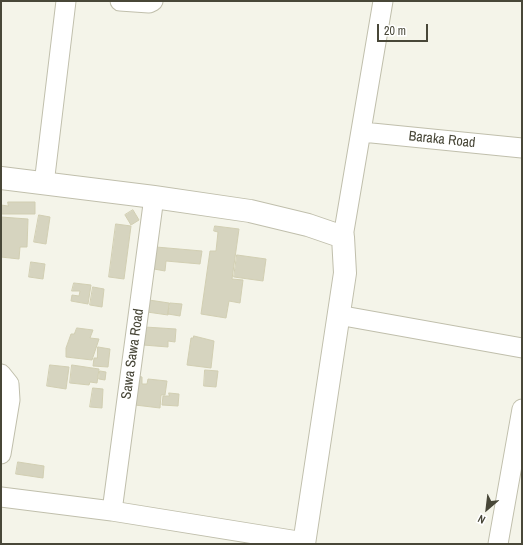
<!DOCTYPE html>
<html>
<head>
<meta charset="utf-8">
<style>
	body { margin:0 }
	#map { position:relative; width:523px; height:545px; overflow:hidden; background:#f4f4e9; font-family:"Archivo Narrow",sans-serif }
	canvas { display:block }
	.frame { position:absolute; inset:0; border:2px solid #484738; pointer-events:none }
	.north { position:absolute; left:467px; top:489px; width:40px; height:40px; -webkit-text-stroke:3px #fff; paint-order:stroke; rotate:208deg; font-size:11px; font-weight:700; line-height:16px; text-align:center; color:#484738 }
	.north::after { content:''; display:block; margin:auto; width:14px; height:18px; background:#484738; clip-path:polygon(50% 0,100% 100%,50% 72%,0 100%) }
	.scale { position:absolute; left:377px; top:24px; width:51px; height:18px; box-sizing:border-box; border:2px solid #484738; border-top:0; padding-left:5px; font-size:12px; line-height:14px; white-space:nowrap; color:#484738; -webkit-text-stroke:3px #fff; paint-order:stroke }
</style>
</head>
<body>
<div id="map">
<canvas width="523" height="545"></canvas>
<div class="frame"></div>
<div class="north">N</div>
<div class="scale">20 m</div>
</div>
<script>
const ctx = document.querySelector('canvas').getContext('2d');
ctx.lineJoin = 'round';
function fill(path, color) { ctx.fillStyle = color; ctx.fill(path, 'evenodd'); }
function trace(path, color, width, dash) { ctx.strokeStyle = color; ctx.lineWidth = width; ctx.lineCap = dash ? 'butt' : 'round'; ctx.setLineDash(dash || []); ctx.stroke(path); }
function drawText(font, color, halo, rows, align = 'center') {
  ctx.font = font + ' "Archivo Narrow",sans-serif'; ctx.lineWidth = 3; ctx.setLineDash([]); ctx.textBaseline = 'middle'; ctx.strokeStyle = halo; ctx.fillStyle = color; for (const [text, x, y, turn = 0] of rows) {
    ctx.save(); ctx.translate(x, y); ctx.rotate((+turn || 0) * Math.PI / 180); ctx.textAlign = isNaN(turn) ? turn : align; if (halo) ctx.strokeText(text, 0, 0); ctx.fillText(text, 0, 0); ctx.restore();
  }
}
const building = new Path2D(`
	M 8,202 L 35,202 L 35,214 L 1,214 L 1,205 L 8,206 Z
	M 133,210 L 139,220 L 131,225 L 125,215 Z
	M 39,215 L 50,217 L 46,244 L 34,242 Z
	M 1,217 L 28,219 L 27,247 L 20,247 L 19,259 L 1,257 Z
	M 116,224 L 131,226 L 124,279 L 109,277 Z
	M 215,226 L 239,229 L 232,279 L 243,280 L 240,303 L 229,301 L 226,318 L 201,314 L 210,251 L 216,251 L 218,232 L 214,231 Z
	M 156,247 L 202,251 L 200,264 L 166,261 L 165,271 L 154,269 Z
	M 237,255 L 266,259 L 263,281 L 234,277 Z
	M 31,262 L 45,264 L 43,279 L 29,277 Z
	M 74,283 L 91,285 L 88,304 L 71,301 L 72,295 L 79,296 L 80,291 L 72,291 Z
	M 93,287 L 104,289 L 102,307 L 90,305 Z
	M 149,300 L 169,303 L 168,315 L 147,312 Z
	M 170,303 L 182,304 L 180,316 L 168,314 Z
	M 145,327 L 176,329 L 175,342 L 168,341 L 168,347 L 143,345 Z
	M 77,328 L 93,330 L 90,338 L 99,339 L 92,360 L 66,357 L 66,348 L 71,334 L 74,334 Z
	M 194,336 L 214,341 L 211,368 L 187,365 L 191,338 L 193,338 Z
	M 98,347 L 110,349 L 108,367 L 93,366 L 94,358 L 97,358 Z
	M 50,365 L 69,367 L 66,389 L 47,386 Z
	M 72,365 L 99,369 L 97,383 L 90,382 L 89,385 L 70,383 Z
	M 205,370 L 218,371 L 216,387 L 204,386 Z
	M 100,371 L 106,372 L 105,380 L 99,379 Z
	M 138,376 L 142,377 L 142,384 L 147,384 L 148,379 L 167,381 L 165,395 L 161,395 L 160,408 L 135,405 Z
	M 93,388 L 103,389 L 102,408 L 90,407 Z
	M 169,393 L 179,394 L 178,406 L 162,405 L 163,396 L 169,396 Z
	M 18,462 L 44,466 L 43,478 L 16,474 Z`);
fill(building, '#d6d4bf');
trace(building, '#d1ceb2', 1);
const minor = new Path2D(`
	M 120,1 L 149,3 L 153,1
	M 362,132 L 522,148
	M 44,184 L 66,1
	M 343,237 L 383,1
	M 338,315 L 522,348
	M 1,374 L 9,384 L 10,400 L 1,454
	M 1,497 L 112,511 L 304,542
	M 112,511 L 154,197
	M 498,544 L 522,409`);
const tertiary = new Path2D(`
	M 1,178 L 154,197 L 250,211 L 308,225 L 343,237 L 345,273 L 304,544`);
trace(minor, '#c0bfac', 21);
trace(tertiary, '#c0bfac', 24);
trace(minor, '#fff', 19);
trace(tertiary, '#fff', 22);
drawText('14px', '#484738', '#fff', [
	["Baraka Road",442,140,6],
	["Sawa Sawa Road",133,354,-82]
]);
</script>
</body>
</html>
